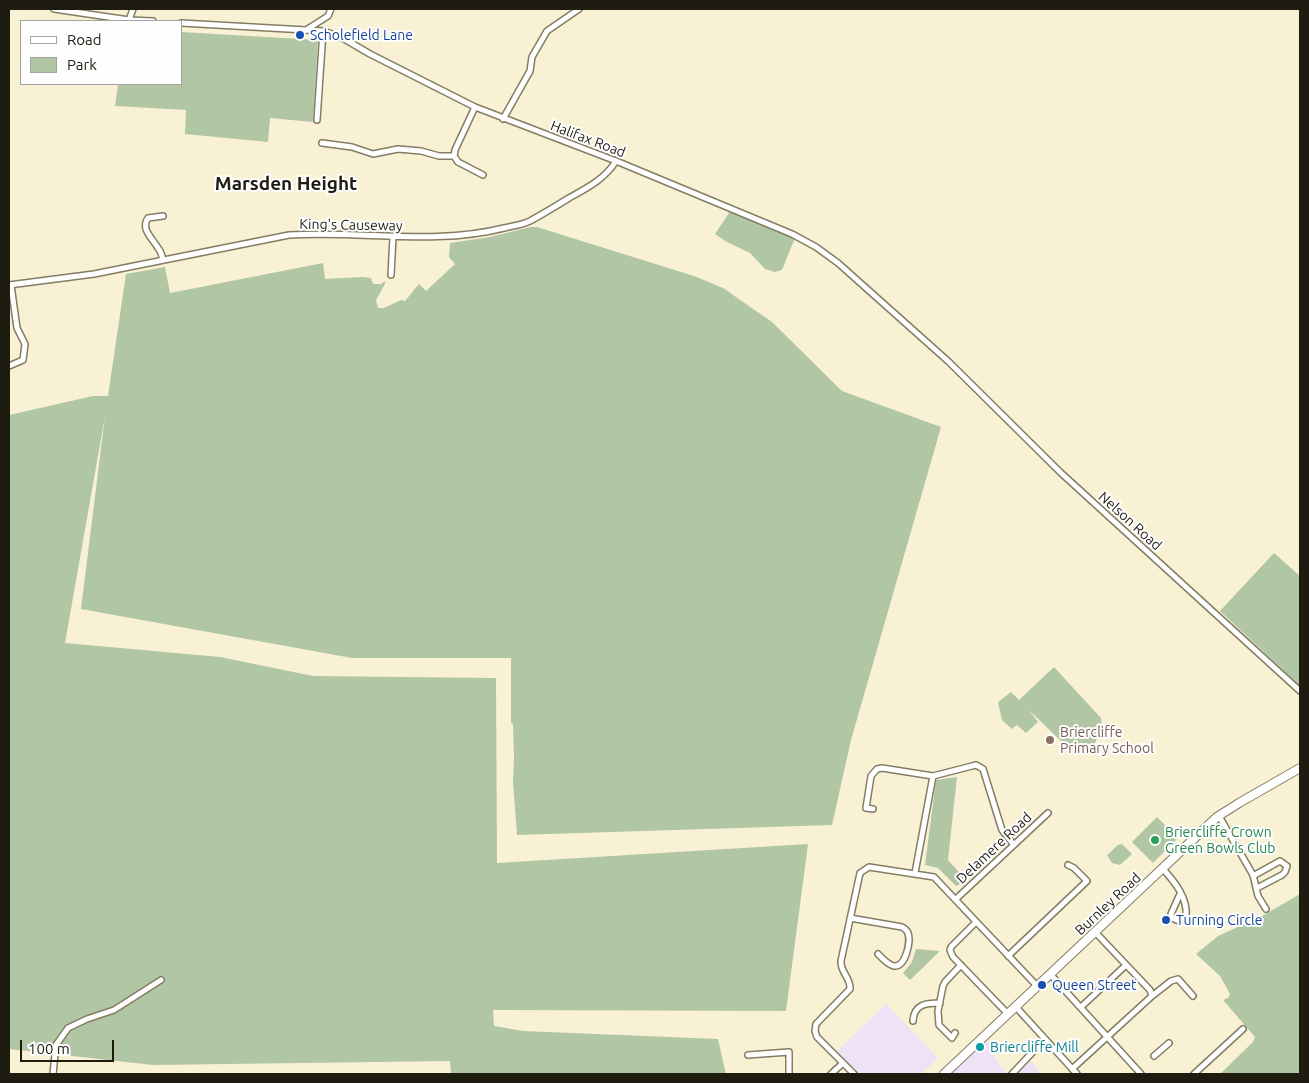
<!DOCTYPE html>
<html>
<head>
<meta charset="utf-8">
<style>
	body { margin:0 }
	#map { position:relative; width:1309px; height:1083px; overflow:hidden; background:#f9f1d4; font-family:Ubuntu,sans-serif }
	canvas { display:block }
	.frame { position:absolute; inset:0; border:10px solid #1e1b10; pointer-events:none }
	.legend { position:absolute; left:20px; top:20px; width:162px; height:65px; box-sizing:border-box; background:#fefefe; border:1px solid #a4a39f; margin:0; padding:6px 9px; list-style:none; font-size:15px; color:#1e1b10 }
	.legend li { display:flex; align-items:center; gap:10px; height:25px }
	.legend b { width:25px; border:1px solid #a4a39f }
	.scale { position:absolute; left:20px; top:1040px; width:94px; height:22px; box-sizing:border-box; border:2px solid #1e1b10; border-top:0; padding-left:6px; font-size:15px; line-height:18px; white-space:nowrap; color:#1e1b10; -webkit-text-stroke:4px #fefefe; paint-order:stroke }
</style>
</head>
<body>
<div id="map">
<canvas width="1309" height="1083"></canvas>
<div class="frame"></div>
<ul class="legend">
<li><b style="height:6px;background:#fff"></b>Road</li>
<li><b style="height:14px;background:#b1c6a5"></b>Park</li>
</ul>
<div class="scale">100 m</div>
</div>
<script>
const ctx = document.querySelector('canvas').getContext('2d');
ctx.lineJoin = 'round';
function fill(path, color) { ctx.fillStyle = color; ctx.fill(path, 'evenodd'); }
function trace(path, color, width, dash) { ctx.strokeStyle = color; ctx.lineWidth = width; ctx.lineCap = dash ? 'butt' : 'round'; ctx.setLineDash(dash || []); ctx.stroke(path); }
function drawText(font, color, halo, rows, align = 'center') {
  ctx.font = font + ' Ubuntu,sans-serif'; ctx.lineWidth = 4; ctx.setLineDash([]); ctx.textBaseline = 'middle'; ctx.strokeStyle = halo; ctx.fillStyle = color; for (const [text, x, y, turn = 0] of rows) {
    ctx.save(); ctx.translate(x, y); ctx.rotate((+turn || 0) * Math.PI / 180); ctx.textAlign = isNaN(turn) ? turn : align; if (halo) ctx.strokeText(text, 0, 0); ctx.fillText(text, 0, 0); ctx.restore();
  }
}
fill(new Path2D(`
	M 886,1004 L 938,1058 L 921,1074 L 859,1074 L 837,1051 Z
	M 987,1040 L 998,1063 L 1008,1074 L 951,1074 Z
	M 1031,1061 L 1040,1072 L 1038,1074 L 1016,1074 Z`), '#eee2f6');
fill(new Path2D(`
	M 181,32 L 318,40 L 313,122 L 270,118 L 268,142 L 185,134 L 186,110 L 115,106 L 118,84 L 181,84 Z
	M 731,210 L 795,238 L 782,270 L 775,272 L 765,269 L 750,253 L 725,241 L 715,234 Z
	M 530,227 L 537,227 L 694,276 L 723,288 L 772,322 L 842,391 L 941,427 L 851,740 L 832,825 L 517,835 L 513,782 L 514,759 L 513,724 L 511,723 L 511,658 L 352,658 L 81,609 L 105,416 L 65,643 L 220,657 L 313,676 L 496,678 L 497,863 L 808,844 L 786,1011 L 493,1010 L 494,1026 L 523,1031 L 718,1039 L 726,1074 L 451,1074 L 450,1061 L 153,1065 L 9,1049 L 9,415 L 93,396 L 108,396 L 126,274 L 165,267 L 170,293 L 323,263 L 325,279 L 363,277 L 371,278 L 373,284 L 381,284 L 385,281 L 385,284 L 376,300 L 378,308 L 384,308 L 401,300 L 405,301 L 419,284 L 426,291 L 455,264 L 449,257 L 450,243 L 490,237 Z
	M 1274,553 L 1300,576 L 1300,686 L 1220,611 Z
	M 1054,667 L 1101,718 L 1102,727 L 1090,754 L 1076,746 L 1070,750 L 1029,710 L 1038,722 L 1026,733 L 1017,725 L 1012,729 L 1002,720 L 998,702 L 1011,692 L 1019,700 Z
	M 957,777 L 948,860 L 967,881 L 956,886 L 938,868 L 925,865 L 936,780 Z
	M 1157,817 L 1178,838 L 1153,863 L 1132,842 Z
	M 1122,844 L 1132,854 L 1120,865 L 1112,863 L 1107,855 L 1118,845 Z
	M 1300,894 L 1300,1074 L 1220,1074 L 1253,1042 L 1255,1037 L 1223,1000 L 1228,998 L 1230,994 L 1220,976 L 1196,954 L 1218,936 L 1264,915 Z
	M 916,949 L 940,951 L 910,980 L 903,973 L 912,962 Z`), '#b1c6a5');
const street = new Path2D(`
	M 54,9 L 129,20 L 153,21
	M 129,20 L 133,9
	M 181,23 L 306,30 L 323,31 L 341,37 L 370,54 L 475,107 L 616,161 L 792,234 L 816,247 L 838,263 L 949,362 L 1060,472 L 1300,691
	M 306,30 L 328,16 L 331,9
	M 475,107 L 455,150 L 454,156 L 458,162 L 483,175
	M 503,119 L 530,71 L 532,57 L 547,31 L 579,9
	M 317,120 L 323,31
	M 322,143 L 352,147 L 373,154 L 398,149 L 421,151 L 439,156 L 454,156
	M 163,216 L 148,218 C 140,229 153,239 158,248 C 161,251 162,256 163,260
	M 391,275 L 393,237
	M 9,285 L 94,274 L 289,235 C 361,230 433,246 504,228 C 512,226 522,225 530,221 C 543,214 556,206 569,198 C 587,188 605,179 616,161
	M 9,366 L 23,360 L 25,344 L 17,328 L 11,285
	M 873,809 L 866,808 L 871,776 L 877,769 L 882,768 L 933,776
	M 1219,816 L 1253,875 L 1258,896 L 1266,909
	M 1163,869 C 1174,881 1188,898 1186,916 L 1179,921 L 1172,918 L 1171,914 L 1180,894
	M 915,873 L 933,776 L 972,766 L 976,765 L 983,769 L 1002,830 L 1014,845
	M 1253,876 L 1280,861 L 1287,866 L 1285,872 L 1282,875 L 1257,888
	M 956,899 L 1048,813
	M 850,918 L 902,927 C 905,929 907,930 908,933 C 911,941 906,967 894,966 C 888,965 882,958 878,954
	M 976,922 L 951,947 L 950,950 L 953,957 L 1007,1013
	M 1008,956 L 1087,881 L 1074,868 L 1068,865
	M 1050,974 L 1141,1074
	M 1152,996 L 1171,981 L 1178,979 L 1193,996
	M 1015,1006 L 1077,1074
	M 1081,1007 L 1126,965
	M 913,1021 C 914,1004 926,1003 940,1003
	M 955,1033 L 952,1038 L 939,1025 L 938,1011 L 943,986 L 945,982 L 961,965
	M 748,1055 L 789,1052 L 789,1074
	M 1154,1056 L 1169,1043
	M 1072,1069 L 1152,996 L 1150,990 L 1096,933
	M 53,1074 L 56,1045 L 68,1028 L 87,1019 L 114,1010 L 161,980
	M 831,1074 L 843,1063
	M 854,1074 L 817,1037 L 815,1031 L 816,1024 L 850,989 C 851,978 840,972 841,961 L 860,873 L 869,867 L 934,877 L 1037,986
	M 1012,1074 L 1045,1039
	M 1194,1074 L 1243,1029`);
const secondary = new Path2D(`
	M 944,1074 L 1217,817 L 1239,803 L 1300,768`);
trace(street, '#847d63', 8);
trace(secondary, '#847d63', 10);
trace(street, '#fff', 5);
trace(secondary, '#fff', 8);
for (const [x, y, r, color] of [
	[300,35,5,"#1a4fb4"],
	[1050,740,5,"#8d6e63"],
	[1155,840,5,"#2e9e5b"],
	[1166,920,5,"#1a4fb4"],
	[1042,985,5,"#1a4fb4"],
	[980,1047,5,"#0f9aa8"]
]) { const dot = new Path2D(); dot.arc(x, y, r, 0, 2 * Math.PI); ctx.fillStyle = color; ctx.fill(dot); trace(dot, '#fefefe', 2); }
drawText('14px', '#164399', '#fefefe', [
	["Scholefield Lane",310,35],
	["Turning Circle",1176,920],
	["Queen Street",1052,985]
], 'left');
drawText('14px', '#1e1b10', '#fefefe', [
	["Halifax Road",588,139,21],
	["King's Causeway",351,225,1],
	["Nelson Road",1130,521,42],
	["Delamere Road",994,848,-43],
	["Burnley Road",1108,904,-43]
]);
drawText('14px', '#785e54', '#fefefe', [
	["Briercliffe",1060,732],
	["Primary School",1060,748]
], 'left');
drawText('14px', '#27864d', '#fefefe', [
	["Briercliffe Crown",1165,832],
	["Green Bowls Club",1165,848]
], 'left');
drawText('14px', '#0d838f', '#fefefe', [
	["Briercliffe Mill",990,1047]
], 'left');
drawText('bold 19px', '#1e1b10', '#fefefe', [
	["Marsden Height",286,184]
]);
</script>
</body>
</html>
